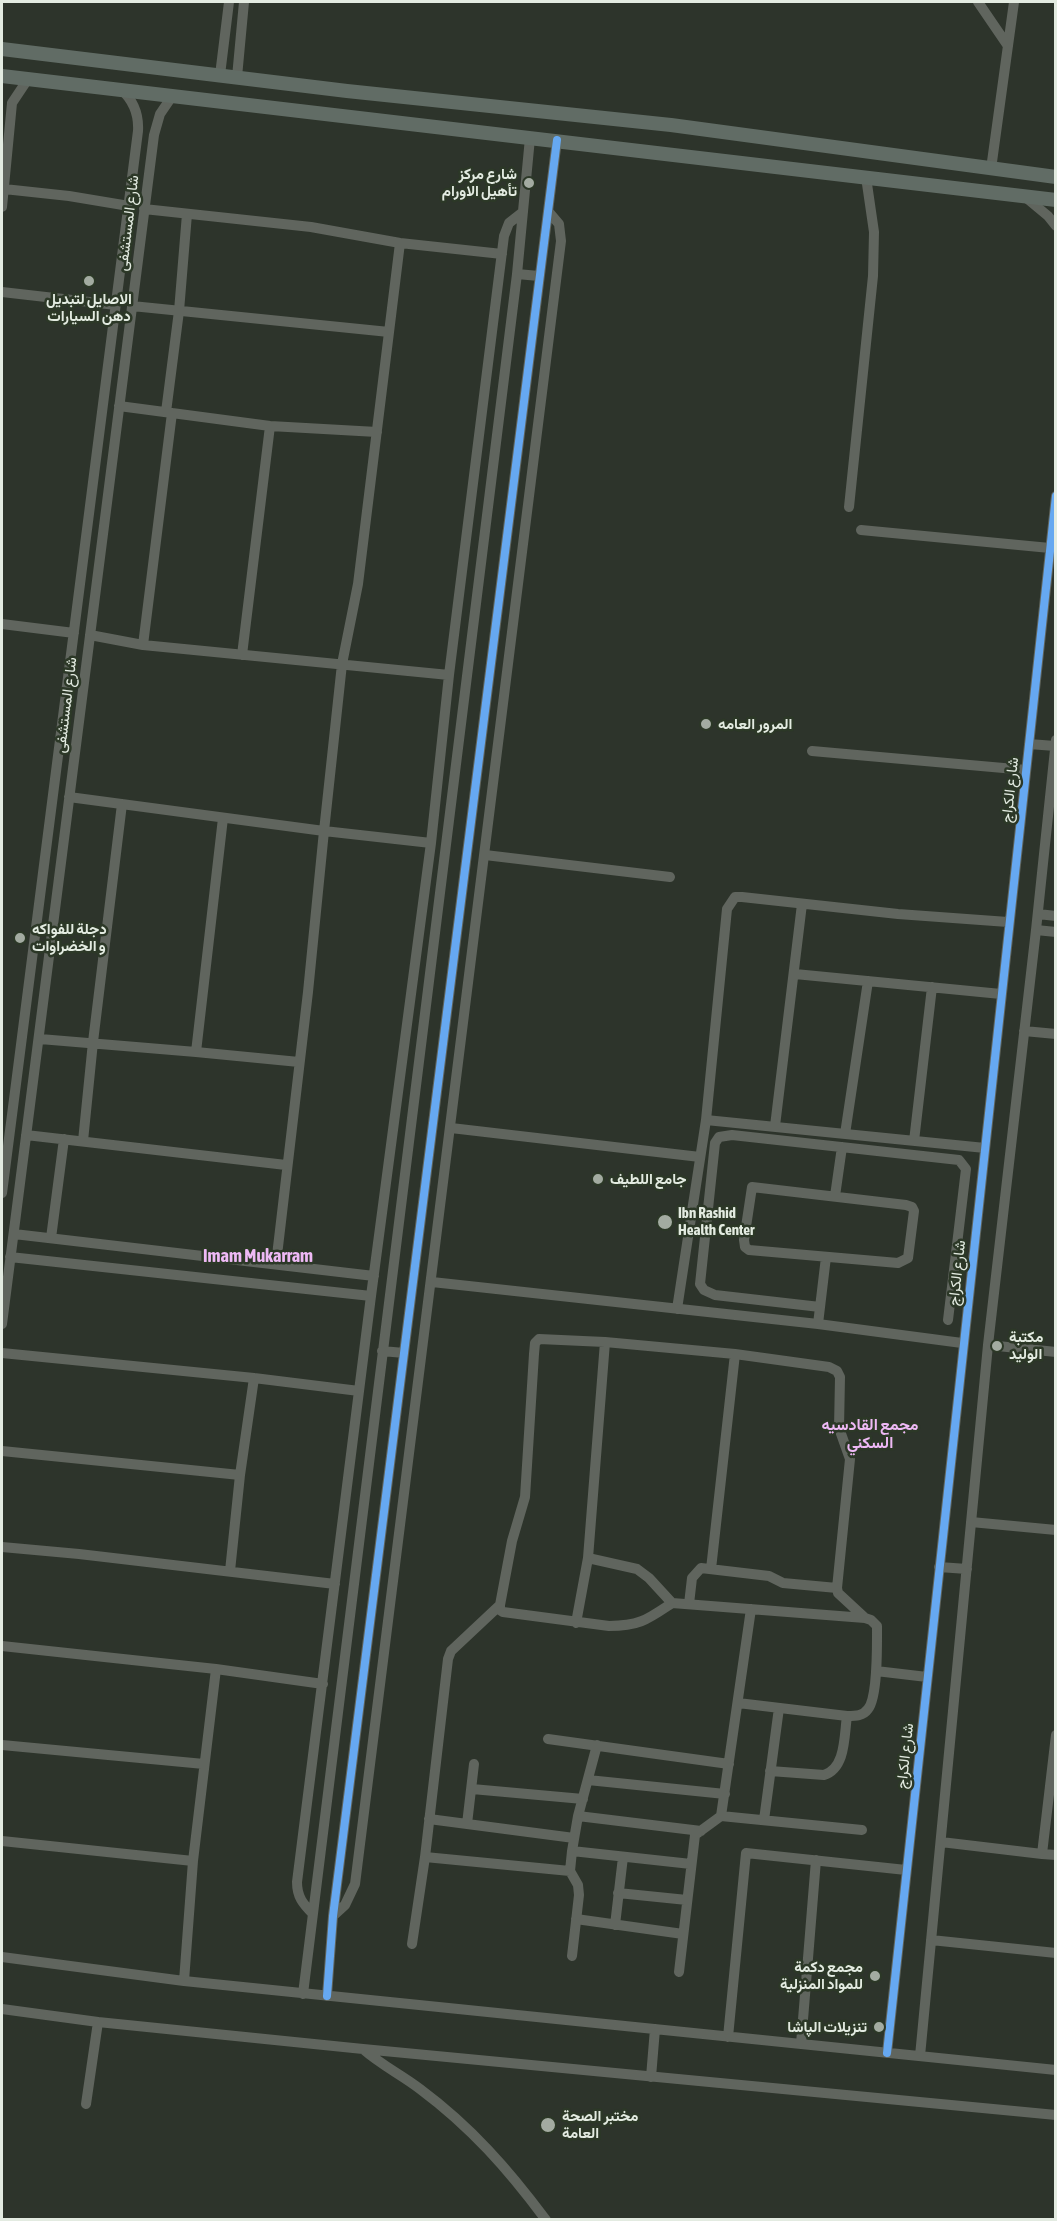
<!DOCTYPE html>
<html>
<head>
<meta charset="utf-8">
<style>
	body { margin:0 }
	#map { position:relative; width:1057px; height:2221px; overflow:hidden; background:#2d342b; font-family:"Asap Condensed",sans-serif }
	canvas { display:block }
	.frame { position:absolute; inset:0; border:3px solid #e3ebe1; pointer-events:none }
</style>
</head>
<body>
<div id="map">
<canvas width="1057" height="2221"></canvas>
<div class="frame"></div>
</div>
<script>
const ctx = document.querySelector('canvas').getContext('2d');
ctx.lineJoin = 'round';
function trace(path, color, width, dash) { ctx.strokeStyle = color; ctx.lineWidth = width; ctx.lineCap = dash ? 'butt' : 'round'; ctx.setLineDash(dash || []); ctx.stroke(path); }
function drawText(font, color, halo, rows, align = 'center') {
  ctx.font = font + ' "Asap Condensed",Vazirmatn,sans-serif'; ctx.lineWidth = 5; ctx.setLineDash([]); ctx.textBaseline = 'middle'; ctx.strokeStyle = halo; ctx.fillStyle = color; for (const [text, x, y, turn = 0] of rows) {
    ctx.save(); ctx.translate(x, y); ctx.rotate((+turn || 0) * Math.PI / 180); ctx.textAlign = isNaN(turn) ? turn : align; if (halo) ctx.strokeText(text, 0, 0); ctx.fillText(text, 0, 0); ctx.restore();
  }
}
trace(new Path2D(`
	M 978,2 L 1008,46
	M 220,75 L 229,2
	M 237,77 L 244,2
	M 991,169 L 1014,2
	M 4,189 L 69,196 L 129,206
	M 1024,196 L 1048,216 L 1056,226
	M 2,207 L 12,103 L 28,79
	M 144,209 L 311,227 L 400,243 L 502,254
	M 517,274 L 539,276
	M 2,292 L 116,305
	M 132,306 L 389,332
	M 119,406 L 270,426 L 377,432
	M 166,412 L 179,311 L 187,214
	M 849,507 L 873,276 L 874,232 L 866,177
	M 861,530 L 1050,548
	M 2,624 L 74,633
	M 90,635 L 143,645 L 449,675
	M 143,645 L 172,413
	M 242,655 L 270,426
	M 1029,744 L 1055,746
	M 812,751 L 1026,770
	M 69,797 L 324,831 L 342,664 L 358,584 L 400,243
	M 485,855 L 670,877
	M 1038,914 L 1056,916
	M 1036,930 L 1056,932
	M 795,974 L 1001,994
	M 1024,1031 L 1056,1034
	M 40,1039 L 196,1052 L 223,818
	M 196,1052 L 299,1062
	M 775,1126 L 802,904
	M 451,1128 L 700,1157
	M 845,1134 L 868,981
	M 26,1135 L 286,1165
	M 83,1141 L 93,1042 L 122,804
	M 914,1141 L 932,987
	M 985,1148 L 706,1120 L 727,909 L 735,897 L 742,897 L 898,914 L 1008,922
	M 752,1187 L 906,1205 L 912,1207 L 914,1211 L 908,1258 L 898,1263 L 749,1250 L 745,1247 L 744,1240 Z
	M 2,1193 L 138,131 C 139,114 134,101 121,89
	M 835,1196 L 842,1147
	M 14,1234 L 374,1276
	M 51,1238 L 64,1139
	M 10,1257 L 371,1296
	M 276,1264 L 308,992 L 324,831 L 431,843
	M 432,1282 L 818,1324 L 962,1343
	M 820,1307 L 715,1295 L 704,1290 L 700,1284 L 715,1143 L 719,1137 L 732,1135 L 959,1160 L 966,1169 L 948,1320
	M 677,1309 L 706,1120
	M 2,1324 L 154,135 L 160,114 L 173,95
	M 818,1324 L 826,1257
	M 988,1345 L 1056,1352
	M 382,1351 L 404,1353
	M 2,1353 L 254,1378 L 359,1391
	M 2,1451 L 240,1475
	M 971,1522 L 1056,1530
	M 2,1547 L 79,1554 L 335,1584
	M 588,1558 L 637,1569 L 649,1578 L 672,1603 L 865,1618 L 871,1620 L 877,1626 C 877,1643 878,1697 868,1709 C 863,1716 856,1716 847,1716 L 738,1703
	M 939,1567 L 967,1569
	M 711,1569 L 735,1354
	M 230,1571 L 240,1475 L 254,1378
	M 689,1604 L 692,1578 L 701,1568 L 769,1576 L 783,1583 L 837,1588
	M 500,1605 L 500,1610 L 503,1612 L 609,1626 C 640,1626 648,1619 672,1603
	M 576,1623 L 588,1558 L 605,1342
	M 2,1646 L 216,1669 L 323,1684
	M 876,1671 L 927,1677
	M 1056,1735 L 1042,1854 L 1056,1855
	M 548,1739 L 729,1764
	M 2,1745 L 204,1764
	M 770,1771 L 824,1775 C 846,1768 844,1736 847,1716
	M 588,1780 L 725,1794
	M 472,1789 L 583,1799
	M 578,1816 L 701,1831
	M 721,1816 L 751,1609
	M 429,1819 L 574,1838
	M 764,1820 L 779,1708
	M 467,1824 L 474,1764
	M 2,1841 L 193,1861
	M 941,1842 L 1042,1854
	M 572,1851 L 691,1864
	M 425,1857 L 570,1871
	M 618,1893 L 687,1900
	M 313,1914 C 303,1904 297,1897 297,1882 L 371,1296 L 431,843 L 449,675 L 504,236 L 509,223 L 523,212
	M 333,1916 L 345,1905 L 355,1884 L 561,241 L 559,224 L 548,211
	M 576,1919 L 683,1934
	M 615,1925 L 623,1857
	M 931,1940 L 1056,1953
	M 412,1944 L 425,1857 L 448,1659 L 451,1651 L 500,1605 L 512,1541 L 525,1497 L 534,1354 L 535,1343 L 539,1339 L 605,1342 L 735,1354 L 829,1367 L 837,1371 L 840,1377 L 839,1428 L 850,1459 L 837,1588 L 838,1593 L 865,1618
	M 572,1956 L 579,1895 L 578,1885 L 570,1871 L 572,1851 L 578,1816 L 597,1745
	M 2,1957 L 184,1981 L 1056,2070
	M 679,1972 L 695,1835 L 721,1816 L 862,1830
	M 184,1981 L 193,1861 L 216,1669
	M 303,1994 L 517,274 L 530,138
	M 327,1996 L 333,1916 L 557,140
	M 2,2009 L 98,2022 L 363,2049 L 1056,2115
	M 728,2037 L 746,1853 L 906,1870
	M 801,2044 L 816,1860
	M 363,2049 C 381,2065 402,2075 420,2089 C 471,2127 508,2169 546,2220
	M 887,2053 L 1056,496
	M 920,2056 L 988,1345 L 1036,930 L 1056,740
	M 651,2077 L 655,2029
	M 86,2104 L 98,2022`), '#60655e', 10);
trace(new Path2D(`
	M 2,49 L 347,91 L 671,125 L 1056,177
	M 2,76 L 1056,200`), '#616c65', 14);
trace(new Path2D(`
	M 327,1996 L 333,1916 L 557,140
	M 887,2053 L 1056,496`), '#66a8f1', 8);
for (const [x, y, r, color] of [
	[529,183,6,"#a3aba1"],
	[89,281,6,"#a3aba1"],
	[706,724,6,"#a3aba1"],
	[20,938,6,"#a3aba1"],
	[598,1179,6,"#a3aba1"],
	[665,1222,8,"#a3aba1"],
	[997,1346,6,"#a3aba1"],
	[875,1976,6,"#a3aba1"],
	[879,2027,6,"#a3aba1"],
	[548,2125,8,"#a3aba1"]
]) { const dot = new Path2D(); dot.arc(x, y, r, 0, 2 * Math.PI); ctx.fillStyle = color; ctx.fill(dot); trace(dot, '#2c3827', 2); }
drawText('bold 15px', '#e3ebe1', '#2c3827', [
	["شارع مركز",517,174,"right"],
	["تأهيل الاورام",517,191,"right"],
	["الاصايل لتبديل",89,299,"center"],
	["دهن السيارات",89,316,"center"],
	["المرور العامه",718,724],
	["دجلة للفواكه",32,929],
	["و الخضراوات",32,946],
	["جامع اللطیف",610,1179],
	["Ibn Rashid",678,1213],
	["Health Center",678,1230],
	["مكتبة",1009,1337],
	["الوليد",1009,1354],
	["مجمع دكمة",863,1967,"right"],
	["للمواد المنزلية",863,1984,"right"],
	["تنزيلات الپاشا",867,2027,"right"],
	["مختبر الصحة",562,2116],
	["العامة",562,2133]
], 'left');
drawText('15px', '#e3ebe1', '#2c3827', [
	["شارع المستشفى",128,223,-83],
	["شارع المستشفى",66,705,-83],
	["شارع الكراج",1010,790,-84],
	["شارع الكراج",957,1273,-84],
	["شارع الكراج",905,1756,-84]
]);
drawText('bold 16px', '#eeb9f5', '#2c3827', [
	["مجمع القادسيه",870,1425],
	["السكني",870,1443]
]);
drawText('bold 18px', '#eeb9f5', '#2c3827', [
	["Imam Mukarram",258,1256]
]);
</script>
</body>
</html>
